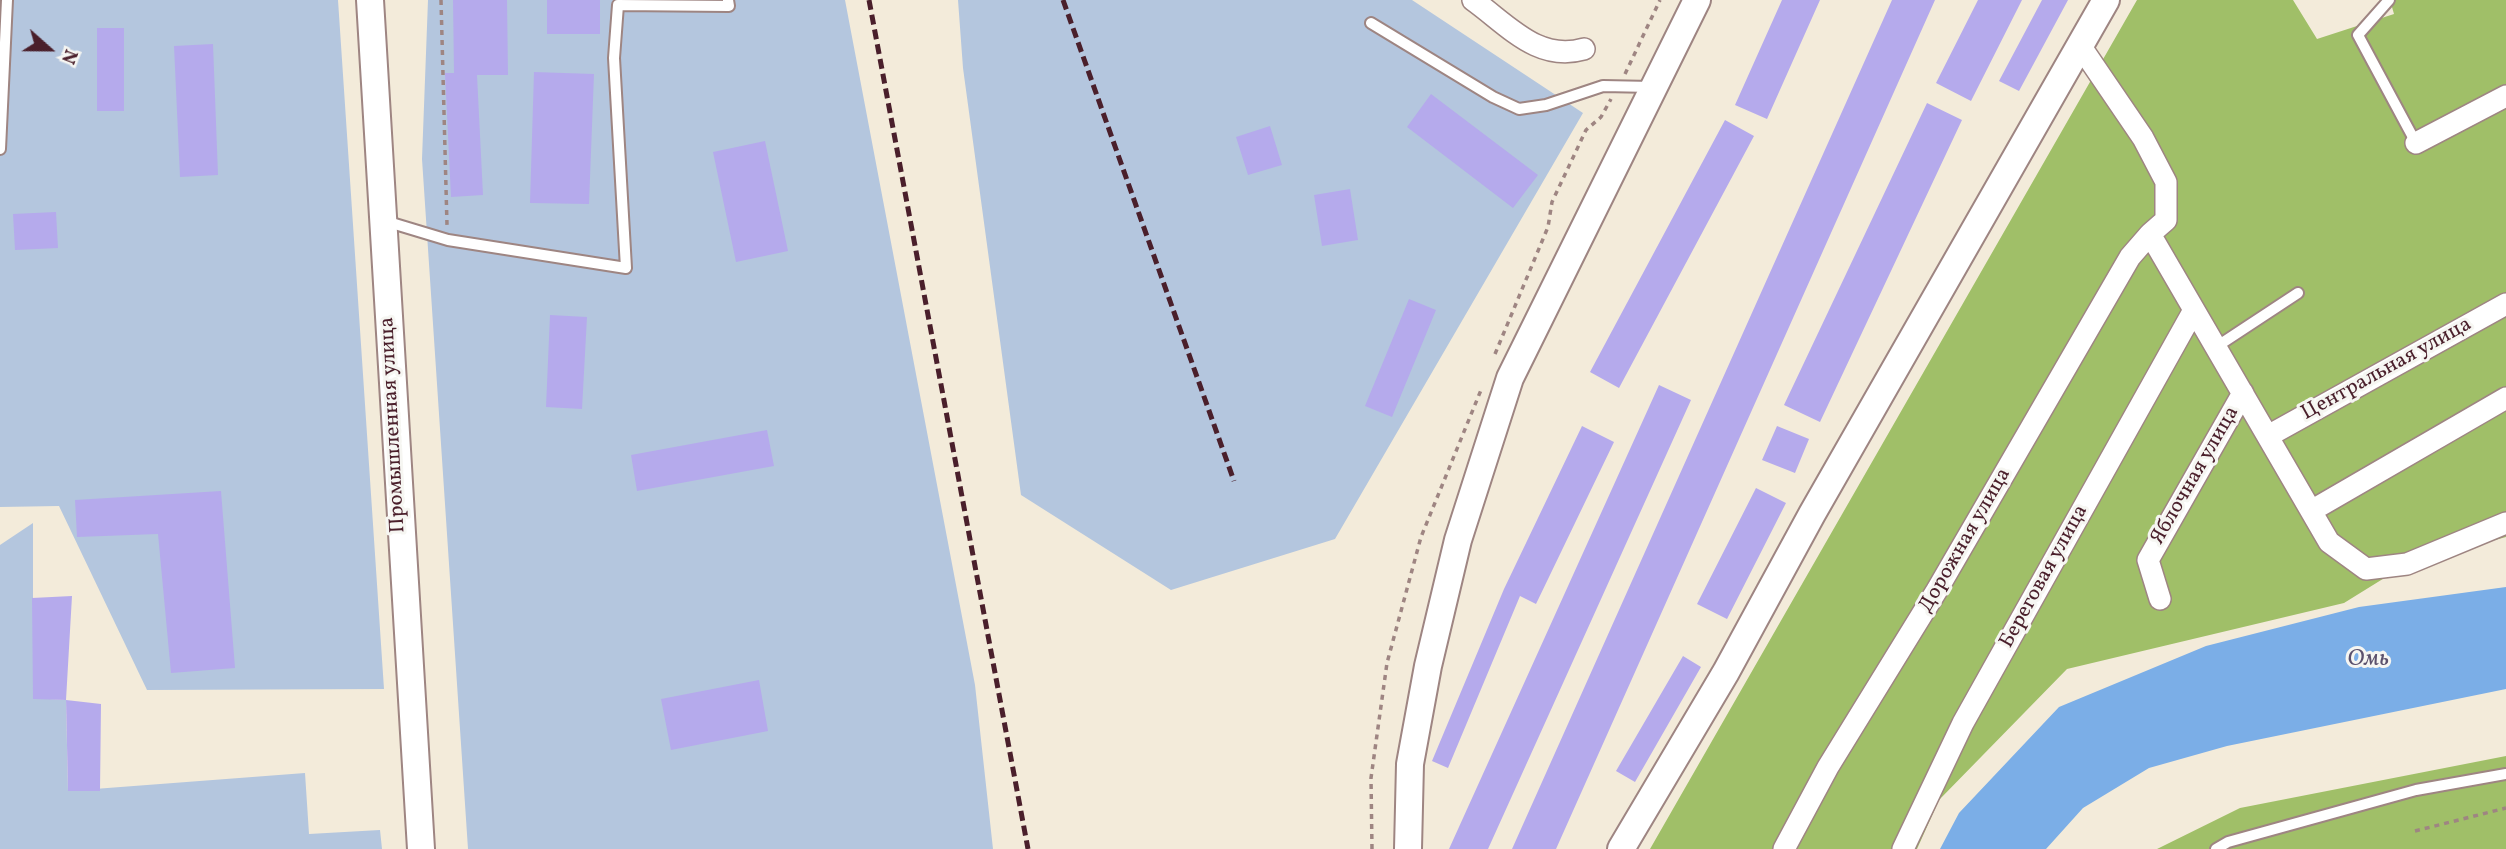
<!DOCTYPE html>
<html>
<head>
<meta charset="utf-8">
<style>
	body { margin:0 }
	#map { position:relative; width:2506px; height:849px; overflow:hidden; background:#f3ebda; font-family:Vollkorn,serif }
	canvas { display:block }
	.north { position:absolute; left:14px; top:14px; width:70px; height:70px; -webkit-text-stroke:5px #f6f6f2; paint-order:stroke; rotate:111deg; font-size:19px; font-weight:700; line-height:28px; text-align:center; color:#4a1f2b }
	.north::after { content:''; display:block; margin:auto; width:24px; height:32px; background:#4a1f2b; clip-path:polygon(50% 0,100% 100%,50% 72%,0 100%) }
</style>
</head>
<body>
<div id="map">
<canvas width="2506" height="849"></canvas>
<div class="north">N</div>
</div>
<script>
const ctx = document.querySelector('canvas').getContext('2d');
ctx.lineJoin = 'round';
function fill(path, color) { ctx.fillStyle = color; ctx.fill(path, 'evenodd'); }
function trace(path, color, width, dash) { ctx.strokeStyle = color; ctx.lineWidth = width; ctx.lineCap = dash ? 'butt' : 'round'; ctx.setLineDash(dash || []); ctx.stroke(path); }
function drawText(font, color, halo, rows, align = 'center') {
  ctx.font = font + ' Vollkorn,serif'; ctx.lineWidth = 6; ctx.setLineDash([]); ctx.textBaseline = 'middle'; ctx.strokeStyle = halo; ctx.fillStyle = color; for (const [text, x, y, turn = 0] of rows) {
    ctx.save(); ctx.translate(x, y); ctx.rotate((+turn || 0) * Math.PI / 180); ctx.textAlign = isNaN(turn) ? turn : align; if (halo) ctx.strokeText(text, 0, 0); ctx.fillText(text, 0, 0); ctx.restore();
  }
}
fill(new Path2D(`
	M 0,0 L 338,0 L 384,689 L 147,690 L 59,506 L 0,507 Z
	M 428,0 L 845,0 L 975,685 L 993,849 L 468,849 L 422,159 Z
	M 958,0 L 1412,0 L 1583,113 L 1335,539 L 1171,590 L 1021,495 L 963,68 Z
	M 33,523 L 33,698 L 66,700 L 68,791 L 305,773 L 309,834 L 380,830 L 382,849 L 0,849 L 0,545 Z`), '#b4c6de');
fill(new Path2D(`
	M 2137,0 L 2293,0 L 2317,39 L 2394,14 L 2390,0 L 2506,0 L 2506,537 L 2407,564 L 2344,603 L 2067,669 L 1939,800 L 1917,849 L 1650,849 Z
	M 2506,756 L 2506,849 L 2157,849 L 2240,808 Z`), '#a0bf68');
fill(new Path2D(`
	M 2506,587 L 2506,689 L 2227,746 L 2149,768 L 2083,808 L 2046,849 L 1940,849 L 1959,813 L 2059,707 L 2206,646 L 2359,607 Z`), '#7baee7');
fill(new Path2D(`
	M 453,0 L 507,0 L 508,75 L 477,75 L 483,195 L 451,197 L 445,73 L 454,73 Z
	M 547,0 L 600,0 L 600,34 L 547,34 Z
	M 1782,0 L 1820,0 L 1767,119 L 1735,105 Z
	M 1892,0 L 1935,0 L 1556,849 L 1512,849 Z
	M 1978,0 L 2022,0 L 1971,101 L 1936,83 Z
	M 2042,0 L 2068,0 L 2019,91 L 1999,81 Z
	M 97,28 L 124,28 L 124,111 L 97,111 Z
	M 213,44 L 218,175 L 180,177 L 174,46 Z
	M 534,72 L 594,74 L 589,204 L 530,203 Z
	M 1431,94 L 1538,175 L 1513,208 L 1407,127 Z
	M 1927,103 L 1962,120 L 1820,422 L 1784,405 Z
	M 1725,120 L 1754,136 L 1619,388 L 1590,372 Z
	M 1270,126 L 1282,165 L 1248,175 L 1236,137 Z
	M 765,141 L 788,251 L 736,262 L 713,152 Z
	M 1350,189 L 1358,240 L 1322,246 L 1314,195 Z
	M 56,212 L 58,248 L 15,250 L 13,214 Z
	M 1409,299 L 1436,310 L 1392,417 L 1365,406 Z
	M 550,315 L 587,317 L 582,409 L 546,407 Z
	M 1659,385 L 1691,400 L 1488,849 L 1449,849 Z
	M 1582,426 L 1614,442 L 1536,604 L 1520,596 L 1448,768 L 1432,761 L 1504,589 Z
	M 1777,426 L 1809,439 L 1795,473 L 1762,460 Z
	M 767,430 L 774,466 L 637,491 L 631,455 Z
	M 1756,488 L 1786,503 L 1727,619 L 1697,604 Z
	M 221,491 L 235,668 L 171,673 L 158,534 L 77,537 L 75,500 Z
	M 72,596 L 66,700 L 33,699 L 32,598 Z
	M 1683,656 L 1701,667 L 1635,782 L 1616,771 Z
	M 759,680 L 768,731 L 671,750 L 661,699 Z
	M 66,700 L 101,704 L 100,791 L 68,791 Z`), '#b5aaec');
const service = new Path2D(`
	M 2389,0 L 2358,35 L 2416,143
	M 1371,23 L 1493,97 L 1519,109 L 1546,105 L 1603,86 L 1652,87
	M 0,149 L 7,0
	M 385,221 L 448,240 L 626,268 L 614,58 L 618,5 L 729,6 L 728,0
	M 2216,347 L 2298,293
	M 2216,849 L 2228,842 L 2416,790 L 2506,774`);
const minor = new Path2D(`
	M 1473,0 C 1509,26 1538,62 1584,49
	M 2079,44 L 2143,138 L 2166,182 L 2166,220 L 2150,234 L 2329,542 L 2366,569 L 2407,564 L 2506,523
	M 2416,143 L 2506,96
	M 2268,436 L 2506,304
	M 2311,511 L 2506,398
	M 2160,599 L 2148,560 L 2243,393
	M 1784,849 L 1828,767 L 1937,590 L 2130,257 L 2150,234
	M 1903,849 L 1963,723 L 2194,310`);
const tertiary = new Path2D(`
	M 370,0 L 421,849
	M 1408,849 L 1410,764 L 1428,666 L 1458,540 L 1510,378 L 1697,0
	M 1621,849 L 1726,672 L 1812,514 L 2106,0`);
trace(service, '#9e8582', 14);
trace(minor, '#9e8582', 24);
trace(tertiary, '#9e8582', 30);
trace(new Path2D(`
	M 441,0 L 447,225
	M 1625,74 L 1660,0
	M 1495,354 L 1548,227 L 1552,202 L 1586,130 L 1601,117 L 1611,99
	M 2415,831 L 2506,808
	M 1372,849 L 1371,778 L 1387,663 L 1421,537 L 1481,390`), '#9e8582', 3.5, [5, 5]);
trace(service, '#fff', 10);
trace(minor, '#fff', 21);
trace(tertiary, '#fff', 26);
trace(new Path2D(`
	M 869,0 L 1028,849
	M 1063,0 L 1234,481`), '#4a1f2b', 5, [10, 5]);
drawText('21px', '#4a1f2b', '#f6f6f2', [
	["Центральная улица",2387,370,-29],
	["Промышленная улица",394,425,-93],
	["Яблочная улица",2196,476,-60],
	["Дорожная улица",1966,541,-60],
	["Береговая улица",2045,577,-61]
]);
drawText('italic 23px', '#5b516d', '#f6f6f2', [
	["Омь",2368,661]
]);
</script>
</body>
</html>
